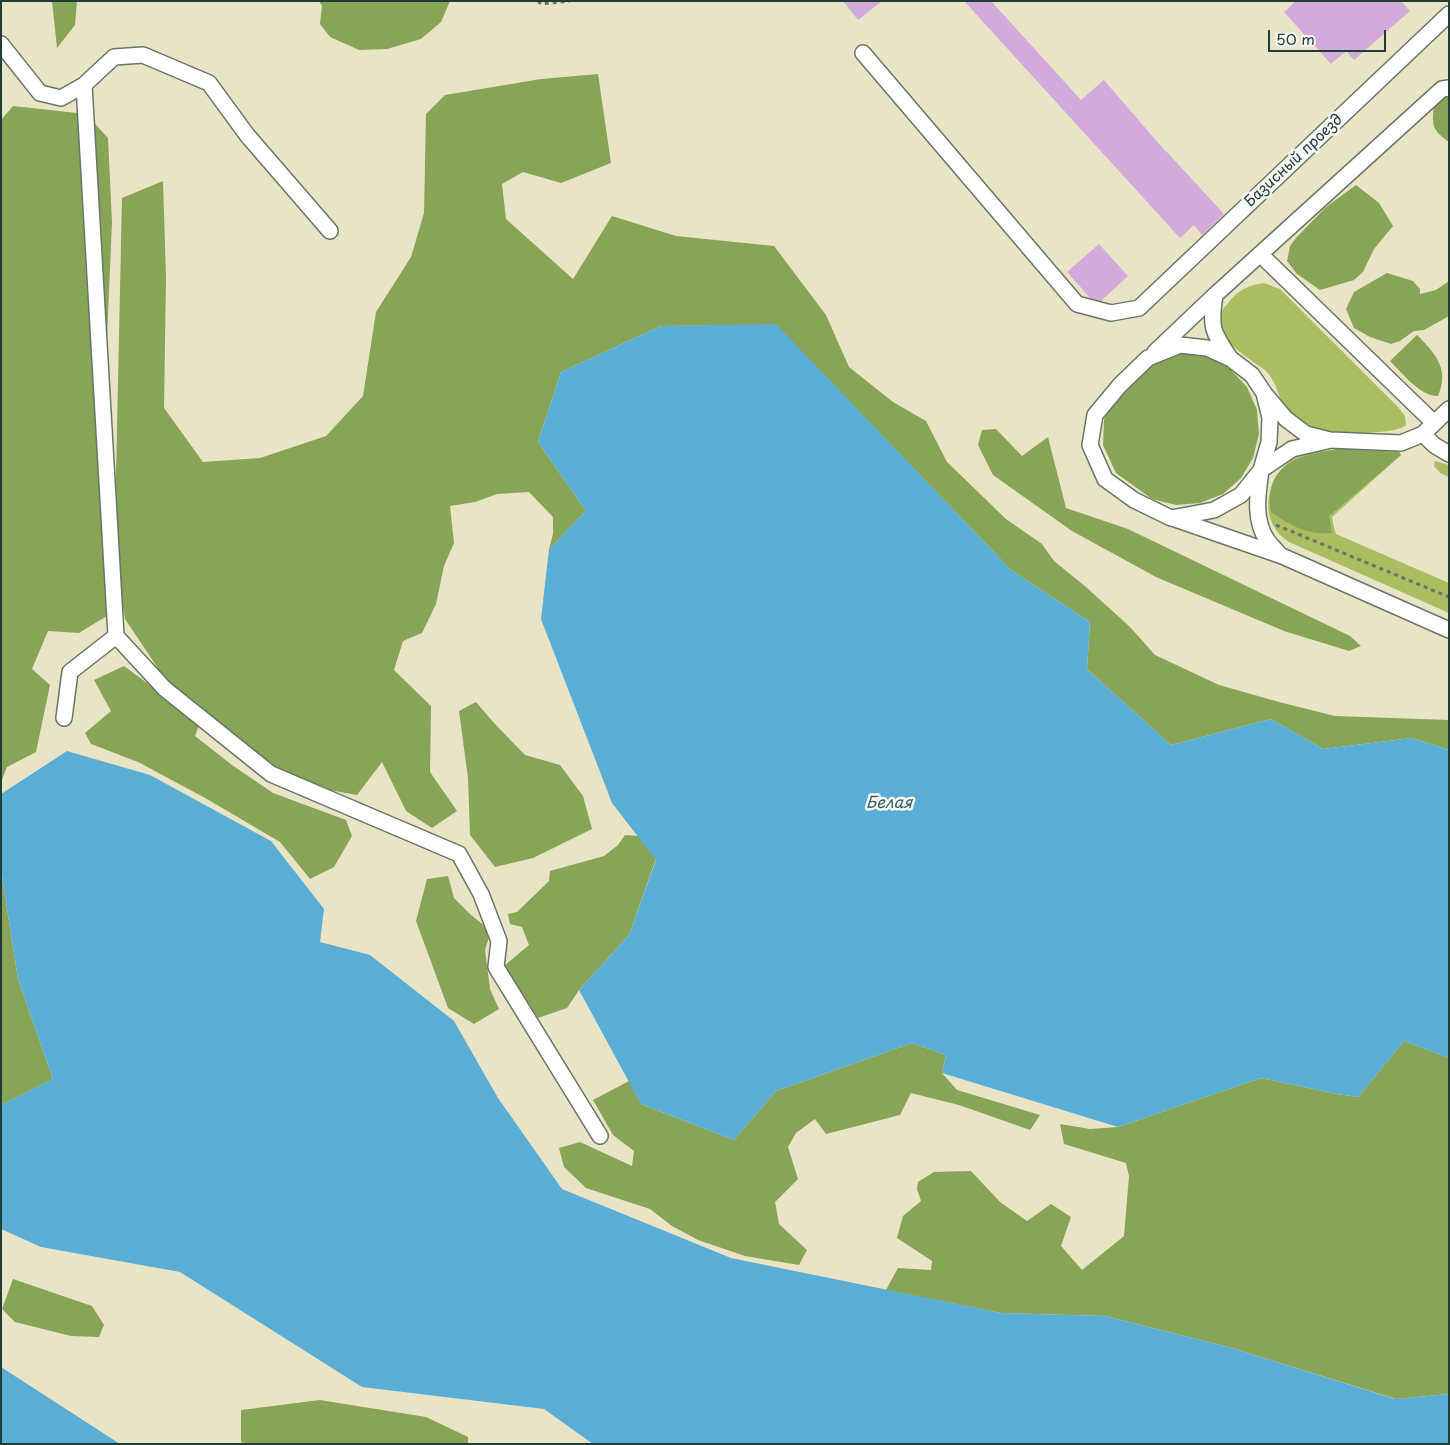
<!DOCTYPE html>
<html>
<head>
<meta charset="utf-8">
<style>
	body { margin:0 }
	#map { position:relative; width:1450px; height:1445px; overflow:hidden; background:#eae4c6; font-family:"Playpen Sans",sans-serif }
	canvas { display:block }
	.frame { position:absolute; inset:0; border:2px solid #1f3d34; pointer-events:none }
	.scale { position:absolute; left:1268px; top:30px; width:118px; height:22px; box-sizing:border-box; border:2px solid #1f3d34; border-top:0; padding-left:6px; font-size:15px; line-height:18px; white-space:nowrap; color:#1f3d34; -webkit-text-stroke:4px #f6f6f2; paint-order:stroke }
</style>
</head>
<body>
<div id="map">
<canvas width="1450" height="1445"></canvas>
<div class="frame"></div>
<div class="scale">50 m</div>
</div>
<script>
const ctx = document.querySelector('canvas').getContext('2d');
ctx.lineJoin = 'round';
function fill(path, color) { ctx.fillStyle = color; ctx.fill(path, 'evenodd'); }
function trace(path, color, width, dash) { ctx.strokeStyle = color; ctx.lineWidth = width; ctx.lineCap = dash ? 'butt' : 'round'; ctx.setLineDash(dash || []); ctx.stroke(path); }
function drawText(font, color, halo, rows, align = 'center') {
  ctx.font = font + ' "Playpen Sans",sans-serif'; ctx.lineWidth = 5; ctx.setLineDash([]); ctx.textBaseline = 'middle'; ctx.strokeStyle = halo; ctx.fillStyle = color; for (const [text, x, y, turn = 0] of rows) {
    ctx.save(); ctx.translate(x, y); ctx.rotate((+turn || 0) * Math.PI / 180); ctx.textAlign = isNaN(turn) ? turn : align; if (halo) ctx.strokeText(text, 0, 0); ctx.fillText(text, 0, 0); ctx.restore();
  }
}
fill(new Path2D(`
	M 1264,283 L 1280,289 L 1398,407 L 1405,416 L 1406,425 C 1392,437 1322,433 1304,427 C 1300,425 1295,421 1292,418 C 1279,405 1279,384 1266,371 C 1262,367 1255,364 1251,360 C 1236,350 1213,332 1222,311 C 1223,308 1227,305 1229,302 C 1238,290 1249,285 1264,283 Z
	M 1338,449 L 1399,452 L 1401,455 L 1332,517 L 1333,524 L 1336,534 L 1449,583 L 1449,613 L 1289,542 C 1259,523 1264,483 1289,462 C 1301,452 1323,452 1338,449 Z
	M 1435,461 L 1449,465 L 1449,477 L 1440,473 L 1434,466 Z`), '#aabd61');
fill(new Path2D(`
	M 52,1 L 77,1 L 75,25 L 57,48 Z
	M 319,1 L 450,1 L 441,22 L 421,39 L 387,49 L 359,50 L 330,37 L 320,24 L 322,6 Z
	M 598,74 L 611,163 L 561,183 L 523,172 L 502,184 L 506,219 L 573,279 L 612,216 L 676,236 L 774,246 L 826,315 L 849,367 L 893,402 L 926,421 L 947,462 L 1006,519 L 1042,544 L 1054,561 L 1086,587 L 1130,627 L 1155,655 L 1219,685 L 1279,702 L 1335,716 L 1449,720 L 1449,750 L 1412,738 L 1323,749 L 1271,719 L 1171,745 L 1087,669 L 1090,622 L 1011,570 L 776,325 L 661,326 L 561,372 L 538,442 L 586,511 L 549,549 L 553,534 L 553,517 L 529,492 L 497,494 L 475,502 L 450,506 L 454,543 L 444,566 L 436,604 L 422,633 L 403,641 L 394,670 L 431,706 L 430,772 L 457,811 L 432,828 L 406,811 L 382,762 L 357,795 L 307,786 L 250,752 L 171,688 L 125,619 L 116,561 L 116,474 L 122,198 L 163,181 L 166,277 L 164,408 L 203,462 L 260,458 L 326,436 L 363,396 L 376,312 L 411,257 L 424,213 L 426,114 L 445,95 L 541,79 Z
	M 1449,94 L 1449,142 C 1431,129 1432,125 1434,104 Z
	M 13,106 L 86,114 L 108,138 L 112,222 L 100,501 L 110,614 L 79,633 L 48,631 L 32,669 L 50,685 L 36,752 L 7,767 L 1,782 L 1,120 Z
	M 1356,185 L 1379,203 L 1393,226 L 1374,249 L 1363,272 L 1354,280 L 1320,290 L 1297,274 L 1287,261 L 1290,246 L 1296,238 L 1326,207 Z
	M 1387,273 L 1413,281 L 1420,289 L 1420,294 L 1436,290 L 1449,281 L 1449,316 L 1424,330 L 1414,331 L 1400,341 L 1391,344 L 1370,337 L 1354,328 L 1346,309 L 1354,292 Z
	M 1417,335 C 1435,353 1450,369 1438,396 C 1421,397 1402,373 1390,361 Z
	M 1180,352 L 1206,356 L 1229,368 L 1247,387 L 1257,410 L 1259,434 L 1253,458 L 1241,478 L 1223,494 L 1200,503 L 1176,505 L 1152,499 L 1116,473 L 1103,445 L 1104,419 L 1118,396 L 1135,376 L 1155,363 Z
	M 996,429 L 1022,456 L 1048,437 L 1066,508 L 1128,529 L 1350,636 L 1361,646 L 1349,651 L 1284,631 L 1156,577 L 1072,531 L 993,475 L 978,445 L 982,430 Z
	M 1338,449 L 1399,452 L 1401,455 L 1329,516 L 1332,533 C 1309,536 1289,525 1271,512 C 1264,463 1299,456 1338,449 Z
	M 124,666 L 200,722 L 195,736 L 232,765 L 273,793 L 346,820 L 352,836 L 334,867 L 310,879 L 280,842 L 207,799 L 138,762 L 91,744 L 85,733 L 111,711 L 94,680 Z
	M 476,702 L 494,723 L 525,755 L 560,765 L 583,796 L 592,829 L 533,858 L 495,867 L 470,835 L 468,778 L 459,711 Z
	M 625,835 L 638,836 L 656,859 L 629,935 L 579,990 L 567,1008 L 538,1018 L 504,966 L 529,945 L 522,927 L 510,924 L 508,914 L 517,912 L 549,881 L 550,871 L 604,856 L 618,845 Z
	M 1,870 L 18,979 L 53,1079 L 1,1105 Z
	M 448,876 L 454,898 L 471,915 L 491,931 L 485,950 L 490,989 L 499,1009 L 474,1024 L 448,1008 L 416,921 L 427,879 Z
	M 1404,1041 L 1449,1058 L 1449,1394 L 1396,1399 L 1232,1348 L 1105,1316 L 1001,1313 L 886,1290 L 898,1268 L 931,1270 L 932,1261 L 897,1238 L 903,1216 L 921,1201 L 917,1189 L 918,1182 L 934,1172 L 971,1171 L 1000,1202 L 1027,1221 L 1051,1204 L 1071,1217 L 1061,1246 L 1082,1270 L 1124,1236 L 1129,1176 L 1126,1163 L 1064,1144 L 1060,1124 L 1090,1129 L 1118,1127 L 1261,1078 L 1337,1094 L 1358,1097 Z
	M 912,1043 L 946,1055 L 942,1073 L 957,1090 L 1040,1115 L 1030,1130 L 959,1105 L 911,1093 L 900,1115 L 826,1134 L 815,1119 L 796,1133 L 788,1147 L 798,1179 L 775,1202 L 779,1224 L 807,1250 L 799,1265 L 745,1256 L 698,1240 L 672,1226 L 650,1209 L 586,1188 L 564,1167 L 559,1148 L 580,1142 L 632,1166 L 634,1151 L 613,1135 L 593,1100 L 629,1081 L 641,1104 L 734,1140 L 776,1091 Z
	M 13,1279 L 92,1306 L 104,1325 L 99,1337 L 71,1336 L 15,1322 L 2,1309 Z
	M 320,1400 L 426,1417 L 468,1437 L 468,1444 L 248,1444 L 241,1442 L 241,1410 Z`), '#87a457');
fill(new Path2D(`
	M 776,324 L 1011,570 L 1090,622 L 1087,669 L 1171,745 L 1271,719 L 1323,749 L 1412,738 L 1449,750 L 1449,1058 L 1404,1041 L 1358,1097 L 1337,1094 L 1261,1078 L 1118,1127 L 942,1073 L 946,1055 L 912,1043 L 776,1091 L 734,1140 L 641,1104 L 579,990 L 629,935 L 656,860 L 612,803 L 541,619 L 549,549 L 586,511 L 538,442 L 561,372 L 661,326 Z
	M 67,751 L 150,775 L 271,841 L 324,909 L 320,942 L 370,955 L 454,1021 L 498,1098 L 562,1189 L 731,1258 L 1001,1313 L 1105,1316 L 1232,1348 L 1395,1399 L 1449,1394 L 1449,1444 L 593,1444 L 544,1409 L 362,1387 L 180,1272 L 41,1247 L 1,1229 L 1,1105 L 53,1079 L 18,979 L 1,870 L 1,794 Z
	M 1,1367 L 120,1444 L 1,1444 Z`), '#5aaed6');
fill(new Path2D(`
	M 843,1 L 882,1 L 858,20 Z
	M 964,1 L 991,1 L 1081,100 L 1104,80 L 1166,152 L 1166,151 L 1224,214 L 1202,235 L 1194,225 L 1180,238 Z
	M 1296,1 L 1401,1 L 1410,11 L 1354,60 L 1346,51 L 1331,64 L 1284,12 Z
	M 1099,244 L 1128,276 L 1101,301 L 1090,298 L 1067,272 Z`), '#d2aadc');
const minor = new Path2D(`
	M 1,44 L 40,93 L 61,98 L 84,85 L 114,57 L 143,55 L 209,83 L 247,135 L 330,231
	M 863,53 L 1077,304 L 1111,313 L 1139,308 L 1449,14
	M 84,85 L 116,636 L 165,689 L 271,774 L 459,854 L 481,894 L 499,941 L 496,967 L 600,1136
	M 1260,254 L 1434,423
	M 1215,295 C 1210,328 1212,331 1230,358
	M 1155,352 L 1215,295 L 1442,89 L 1449,88
	M 1264,393 L 1270,418 L 1269,442 L 1261,470 L 1241,495 L 1214,510 L 1171,518 L 1134,500 L 1105,479 L 1090,445 L 1095,415 L 1120,385 L 1148,358 L 1180,345 L 1207,348 L 1231,359 L 1252,375 L 1264,393 L 1286,419 L 1306,434 L 1330,440 L 1401,443 L 1423,434 L 1449,409
	M 1423,434 L 1434,445 L 1449,454
	M 1172,518 L 1282,556 L 1449,630
	M 1280,555 C 1276,550 1271,545 1267,540 C 1253,519 1258,493 1261,470 L 1292,449 L 1327,441
	M 64,718 L 70,672 L 116,636`);
trace(minor, '#667767', 18);
trace(new Path2D(`
	M 538,1 L 541,4 L 570,1
	M 1276,525 L 1449,597`), '#667767', 3, [4, 4]);
trace(minor, '#fff', 15);
drawText('15px', '#1f3d34', '#f6f6f2', [
	["Базисный проезд",1294,161,-43]
]);
drawText('italic 16px', '#315f65', '#f6f6f2', [
	["Белая",889,804]
]);
</script>
</body>
</html>
